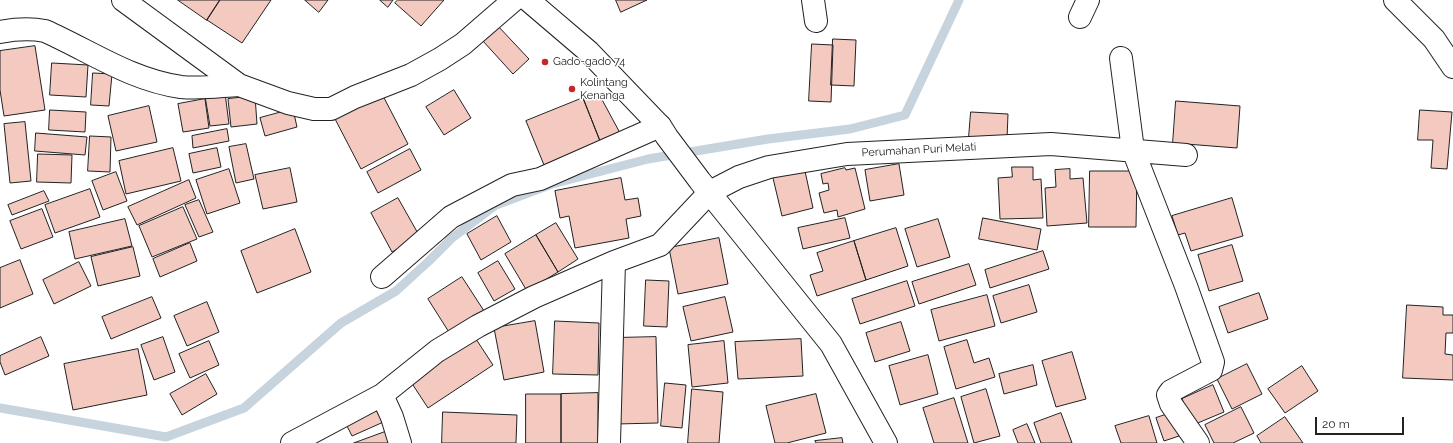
<!DOCTYPE html>
<html>
<head>
<meta charset="utf-8">
<style>
	body { margin:0 }
	#map { position:relative; width:1453px; height:443px; overflow:hidden; background:#fff; font-family:Raleway,sans-serif }
	canvas { display:block }
	.scale { position:absolute; left:1315px; top:417px; width:89px; height:18px; box-sizing:border-box; border:2px solid #222; border-top:0; padding-left:5px; font-size:12px; line-height:14px; white-space:nowrap; color:#222; -webkit-text-stroke:3px #fff; paint-order:stroke }
</style>
</head>
<body>
<div id="map">
<canvas width="1453" height="443"></canvas>
<div class="scale">20 m</div>
</div>
<script>
const ctx = document.querySelector('canvas').getContext('2d');
ctx.lineJoin = 'round';
function trace(path, color, width, dash) { ctx.strokeStyle = color; ctx.lineWidth = width; ctx.lineCap = dash ? 'butt' : 'round'; ctx.setLineDash(dash || []); ctx.stroke(path); }
function fill(path, color) { ctx.fillStyle = color; ctx.fill(path, 'evenodd'); }
function drawText(font, color, halo, rows, align = 'center') {
  ctx.font = font + ' Raleway,sans-serif'; ctx.lineWidth = 3; ctx.setLineDash([]); ctx.textBaseline = 'middle'; ctx.strokeStyle = halo; ctx.fillStyle = color; for (const [text, x, y, turn = 0] of rows) {
    ctx.save(); ctx.translate(x, y); ctx.rotate((+turn || 0) * Math.PI / 180); ctx.textAlign = isNaN(turn) ? turn : align; if (halo) ctx.strokeText(text, 0, 0); ctx.fillText(text, 0, 0); ctx.restore();
  }
}
trace(new Path2D(`
	M 0,408 L 166,437 L 244,408 L 341,323 L 396,291 L 429,261 L 452,238 L 496,205 L 552,184 L 648,159 L 768,139 L 850,129 L 905,115 L 959,0`), '#c7d3dd', 9);
const building = new Path2D(`
	M 178,0 L 220,0 L 207,20 Z
	M 220,0 L 271,0 L 242,43 L 207,20 Z
	M 305,0 L 328,0 L 319,12 Z
	M 380,0 L 393,0 L 388,7 Z
	M 398,0 L 444,0 L 421,26 L 395,3 Z
	M 616,0 L 647,0 L 621,12 Z
	M 497,25 L 529,59 L 513,74 L 482,40 Z
	M 833,39 L 856,40 L 854,86 L 831,85 Z
	M 812,44 L 833,45 L 831,102 L 809,101 Z
	M 35,46 L 45,110 L 4,116 L 0,90 L 0,51 Z
	M 52,63 L 88,65 L 86,97 L 50,95 Z
	M 93,73 L 112,74 L 109,106 L 91,105 Z
	M 454,90 L 471,118 L 444,135 L 426,107 Z
	M 381,92 L 408,144 L 361,169 L 334,117 Z
	M 225,93 L 229,124 L 210,126 L 205,96 Z
	M 599,94 L 620,133 L 600,141 L 583,98 Z
	M 255,96 L 257,124 L 231,127 L 228,99 Z
	M 583,98 L 600,141 L 544,165 L 526,121 Z
	M 205,99 L 209,128 L 183,132 L 178,104 Z
	M 1176,101 L 1240,106 L 1237,148 L 1173,143 Z
	M 149,106 L 157,142 L 116,151 L 108,116 Z
	M 293,109 L 297,127 L 265,136 L 260,118 Z
	M 50,110 L 86,112 L 85,132 L 49,130 Z
	M 1420,110 L 1452,112 L 1447,169 L 1431,168 L 1433,140 L 1418,140 Z
	M 971,112 L 1008,114 L 1007,139 L 969,137 Z
	M 25,122 L 31,181 L 10,183 L 4,124 Z
	M 227,129 L 229,141 L 193,148 L 192,136 Z
	M 36,133 L 87,137 L 85,155 L 35,151 Z
	M 90,136 L 111,137 L 110,172 L 88,171 Z
	M 246,144 L 254,179 L 236,183 L 229,147 Z
	M 173,148 L 181,181 L 126,194 L 119,161 Z
	M 217,148 L 221,167 L 193,173 L 189,154 Z
	M 410,149 L 421,170 L 378,193 L 367,172 Z
	M 38,154 L 72,155 L 71,183 L 37,182 Z
	M 899,164 L 904,195 L 870,201 L 865,170 Z
	M 1012,167 L 1033,167 L 1033,180 L 1041,179 L 1043,218 L 1000,219 L 998,178 L 1012,177 Z
	M 290,168 L 297,202 L 263,209 L 255,175 Z
	M 845,168 L 846,170 L 855,168 L 865,209 L 838,217 L 837,210 L 824,213 L 819,193 L 829,190 L 828,183 L 823,184 L 821,174 Z
	M 229,169 L 240,203 L 207,214 L 196,180 Z
	M 1070,169 L 1070,179 L 1083,178 L 1087,223 L 1047,226 L 1045,188 L 1056,187 L 1055,170 Z
	M 805,171 L 813,208 L 782,216 L 773,178 Z
	M 1090,171 L 1137,171 L 1136,227 L 1089,227 Z
	M 116,172 L 127,201 L 103,210 L 92,181 Z
	M 621,178 L 625,200 L 638,198 L 641,216 L 626,219 L 629,238 L 575,248 L 569,216 L 560,218 L 555,191 Z
	M 189,180 L 196,198 L 137,225 L 128,207 Z
	M 90,189 L 100,217 L 55,233 L 45,205 Z
	M 44,191 L 49,201 L 12,215 L 8,205 Z
	M 398,198 L 420,237 L 392,252 L 371,213 Z
	M 1232,198 L 1243,236 L 1191,251 L 1185,233 L 1178,235 L 1172,216 Z
	M 199,200 L 213,232 L 199,237 L 185,205 Z
	M 183,207 L 197,239 L 152,257 L 139,226 Z
	M 42,209 L 53,237 L 21,249 L 10,221 Z
	M 497,216 L 511,242 L 481,260 L 467,234 Z
	M 845,218 L 850,238 L 803,249 L 798,228 Z
	M 983,218 L 1041,229 L 1037,250 L 979,239 Z
	M 125,219 L 132,246 L 75,259 L 69,232 Z
	M 938,219 L 950,257 L 917,267 L 905,229 Z
	M 556,223 L 578,259 L 558,272 L 536,235 Z
	M 896,228 L 908,266 L 866,280 L 854,241 Z
	M 295,229 L 311,272 L 257,293 L 241,251 Z
	M 536,235 L 558,272 L 527,291 L 505,254 Z
	M 719,238 L 728,284 L 678,294 L 669,248 Z
	M 854,241 L 866,280 L 817,296 L 810,275 L 823,271 L 817,253 Z
	M 190,243 L 197,261 L 160,277 L 153,259 Z
	M 1232,245 L 1243,281 L 1209,291 L 1198,255 Z
	M 133,247 L 140,276 L 98,286 L 91,257 Z
	M 1043,251 L 1049,269 L 990,288 L 985,270 Z
	M 20,260 L 33,294 L 0,308 L 0,268 Z
	M 498,261 L 515,289 L 494,301 L 478,273 Z
	M 79,262 L 91,286 L 54,304 L 43,280 Z
	M 969,264 L 976,285 L 919,304 L 912,282 Z
	M 462,277 L 486,314 L 452,337 L 428,299 Z
	M 646,280 L 669,281 L 667,327 L 644,326 Z
	M 907,281 L 915,306 L 860,324 L 852,299 Z
	M 1029,285 L 1037,312 L 1001,323 L 993,296 Z
	M 1259,293 L 1268,319 L 1228,333 L 1219,307 Z
	M 987,295 L 995,326 L 939,341 L 931,310 Z
	M 152,297 L 161,318 L 111,339 L 102,317 Z
	M 725,297 L 733,332 L 691,341 L 683,307 Z
	M 207,302 L 219,332 L 187,346 L 174,316 Z
	M 1407,305 L 1443,307 L 1443,315 L 1453,315 L 1453,333 L 1446,333 L 1445,354 L 1453,355 L 1453,380 L 1403,378 Z
	M 535,321 L 544,372 L 504,380 L 494,328 Z
	M 555,321 L 599,323 L 598,375 L 553,374 Z
	M 901,322 L 910,351 L 875,362 L 866,333 Z
	M 474,336 L 493,365 L 428,408 L 409,379 Z
	M 41,337 L 49,356 L 5,375 L 0,362 L 0,356 Z
	M 163,337 L 175,372 L 154,380 L 141,345 Z
	M 656,337 L 658,423 L 616,424 L 614,338 Z
	M 801,339 L 803,376 L 738,379 L 735,342 Z
	M 967,340 L 974,363 L 989,358 L 995,377 L 956,389 L 944,347 Z
	M 209,341 L 219,365 L 190,378 L 179,354 Z
	M 724,341 L 728,383 L 692,387 L 688,345 Z
	M 138,349 L 147,395 L 73,410 L 64,364 Z
	M 1072,352 L 1086,399 L 1056,407 L 1042,361 Z
	M 928,355 L 938,394 L 900,405 L 889,366 Z
	M 1247,364 L 1262,394 L 1232,409 L 1217,379 Z
	M 1033,365 L 1037,385 L 1004,394 L 999,374 Z
	M 1302,366 L 1318,391 L 1285,413 L 1268,389 Z
	M 206,374 L 217,394 L 182,415 L 170,394 Z
	M 665,383 L 686,385 L 682,428 L 661,426 Z
	M 1213,385 L 1224,412 L 1193,425 L 1182,399 Z
	M 692,389 L 723,392 L 719,443 L 688,443 Z
	M 986,389 L 1000,436 L 974,443 L 961,397 Z
	M 598,393 L 598,443 L 561,443 L 561,394 Z
	M 526,394 L 561,394 L 561,443 L 526,443 Z
	M 816,394 L 826,433 L 787,443 L 775,443 L 766,406 Z
	M 954,398 L 968,443 L 934,443 L 923,408 Z
	M 380,400 L 388,420 L 352,436 L 342,416 Z
	M 1241,407 L 1254,433 L 1233,443 L 1214,443 L 1205,425 Z
	M 443,412 L 517,415 L 516,443 L 442,443 Z
	M 1061,413 L 1072,443 L 1041,443 L 1034,423 Z
	M 1171,413 L 1179,436 L 1164,441 L 1156,418 Z
	M 1149,416 L 1157,443 L 1121,443 L 1115,426 Z
	M 1285,417 L 1303,443 L 1261,443 L 1257,436 Z
	M 1027,424 L 1035,443 L 1018,443 L 1013,430 Z
	M 393,429 L 396,443 L 354,443 Z
	M 842,438 L 843,443 L 816,443 L 815,441 Z`);
fill(building, '#f3c9c0');
trace(building, '#222', 1);
const street = new Path2D(`
	M 123,0 L 239,85 L 288,103 L 314,109 L 331,109 L 355,97 L 411,75 L 440,59 L 463,44 L 514,0
	M 813,0 L 816,21
	M 1395,0 L 1434,39 L 1453,67
	M 1080,17 L 1088,0
	M 0,32 C 16,29 29,28 45,31 C 90,51 131,80 181,87 C 200,89 220,86 239,85
	M 1121,58 L 1133,150 L 1186,286 L 1213,362 L 1211,370 L 1171,391 L 1168,395 L 1171,404 L 1198,443
	M 382,277 L 451,217 L 512,185 L 540,179 L 660,126
	M 382,395 L 392,417 L 400,443
	M 292,443 L 382,395 L 437,351 L 478,326 L 534,297 L 614,262 L 660,245 L 710,192 L 739,177 L 769,167 L 847,154 L 1051,144 L 1186,155
	M 609,443 L 614,262`);
const secondary = new Path2D(`
	M 528,0 L 589,52 L 660,126 L 667,137 L 700,181 L 831,344 L 886,443`);
trace(street, '#222', 24);
trace(secondary, '#222', 24);
trace(street, '#fff', 22);
trace(secondary, '#fff', 22);
for (const [x, y, r, color] of [
	[545,62,4,"#c62828"],
	[572,89,4,"#c62828"]
]) { const dot = new Path2D(); dot.arc(x, y, r, 0, 2 * Math.PI); ctx.fillStyle = color; ctx.fill(dot); trace(dot, '#fff', 1.5); }
drawText('11px', '#222', '#fff', [
	["Gado-gado 74",553,62],
	["Kolintang",580,83],
	["Kenanga",580,96]
], 'left');
drawText('11px', '#222', '#fff', [
	["Perumahan Puri Melati",919,150,-3]
]);
</script>
</body>
</html>
